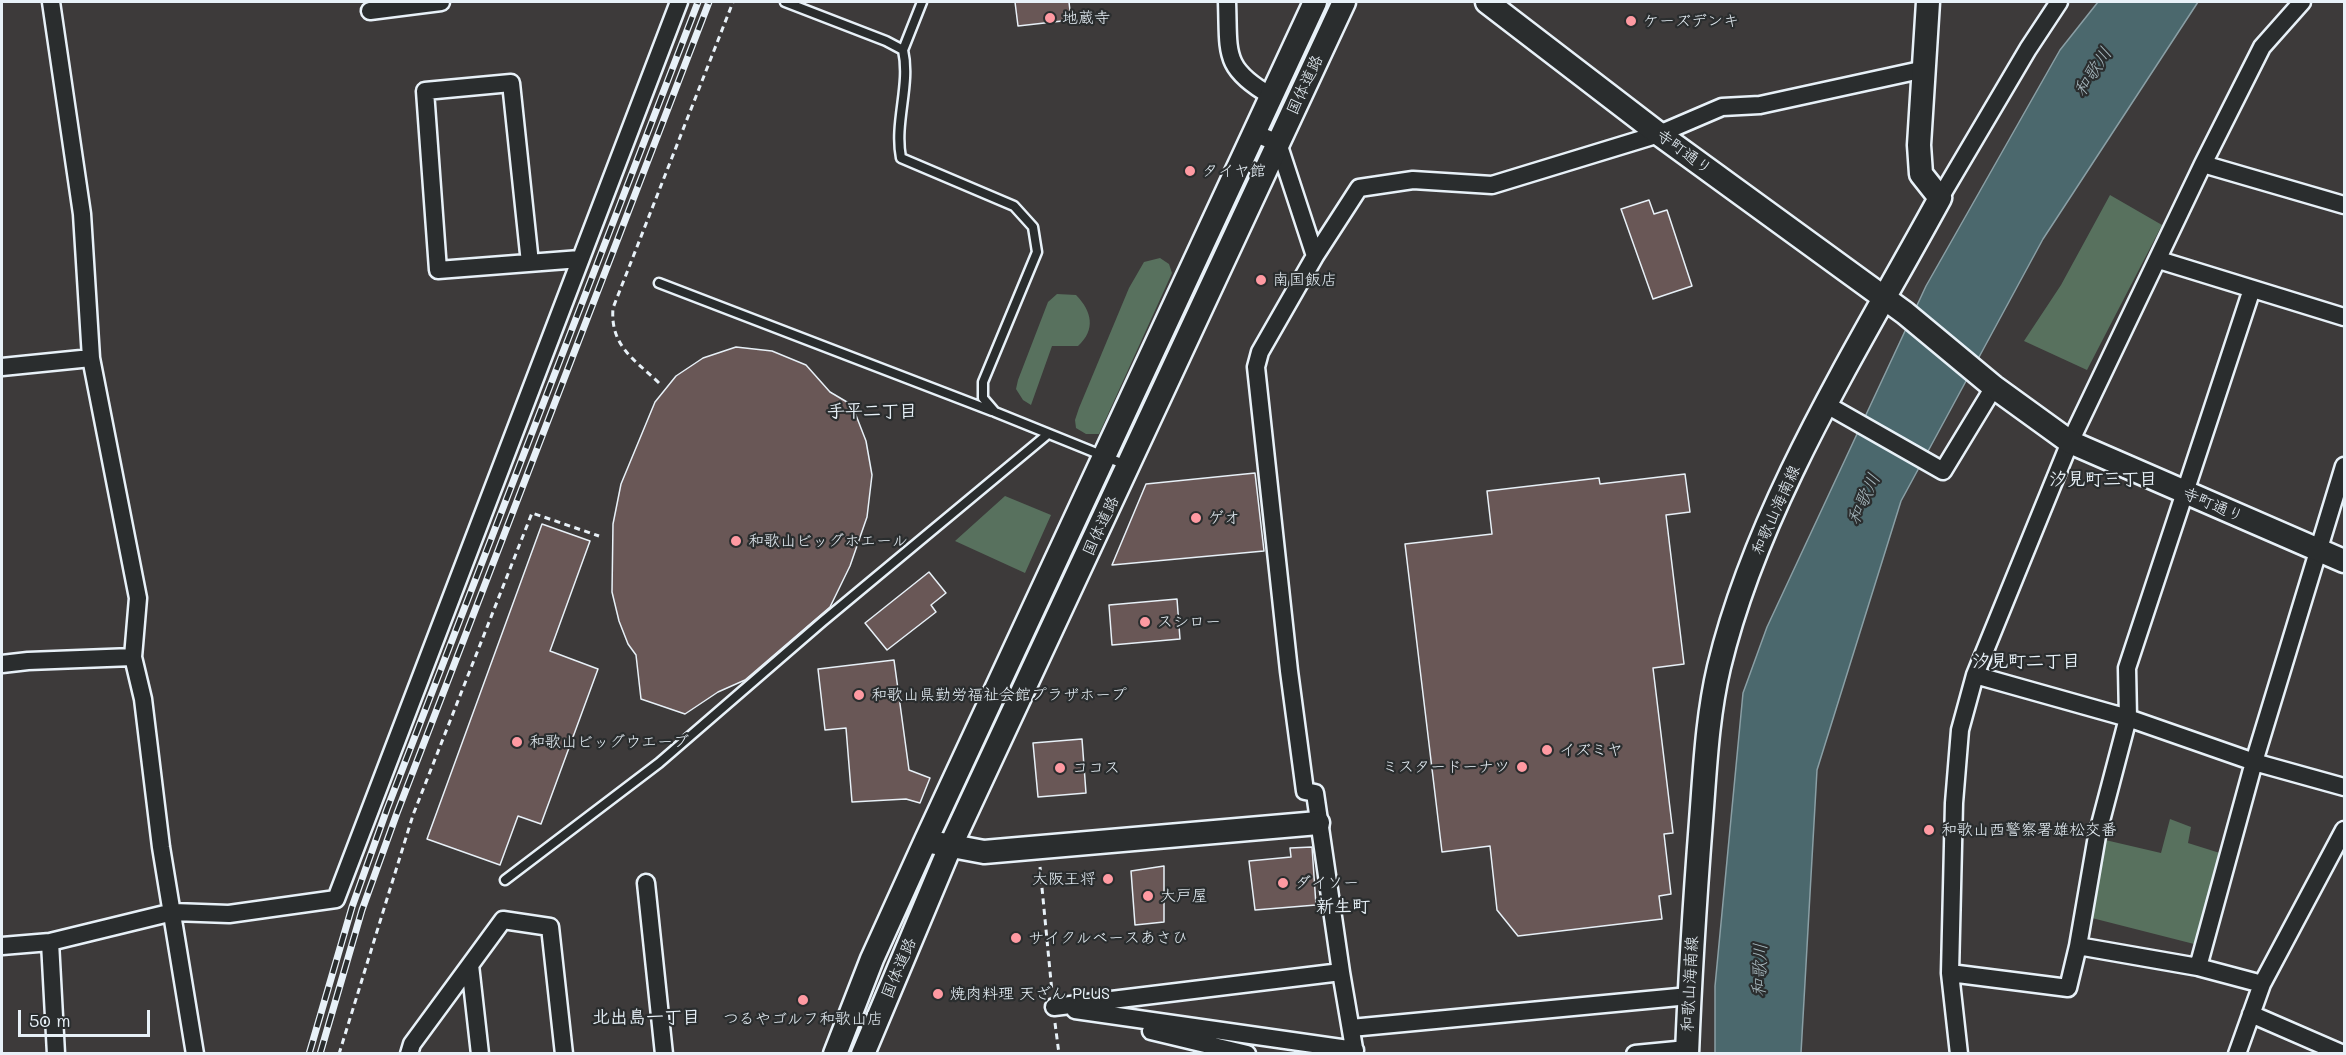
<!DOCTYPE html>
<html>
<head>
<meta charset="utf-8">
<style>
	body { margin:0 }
	#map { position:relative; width:2346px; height:1055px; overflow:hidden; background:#3d3a3a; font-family:Mali,sans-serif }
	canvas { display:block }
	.frame { position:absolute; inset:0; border:3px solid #e8f1f8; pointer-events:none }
	.scale { position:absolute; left:18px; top:1010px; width:132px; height:27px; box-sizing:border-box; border:3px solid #e8f1f8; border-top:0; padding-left:8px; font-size:18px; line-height:21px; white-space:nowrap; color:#e8f1f8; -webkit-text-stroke:4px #2a2d2e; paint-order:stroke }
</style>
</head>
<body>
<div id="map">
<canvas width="2346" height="1055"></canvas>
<div class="frame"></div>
<div class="scale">50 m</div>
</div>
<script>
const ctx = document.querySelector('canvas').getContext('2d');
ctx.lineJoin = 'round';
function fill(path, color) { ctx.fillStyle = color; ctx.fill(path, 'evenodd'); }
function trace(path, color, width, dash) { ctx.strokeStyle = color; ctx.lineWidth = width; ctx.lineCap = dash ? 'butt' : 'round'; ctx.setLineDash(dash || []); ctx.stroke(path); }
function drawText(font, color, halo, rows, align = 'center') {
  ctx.font = font + ' Mali,"Klee One",sans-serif'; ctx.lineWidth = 4.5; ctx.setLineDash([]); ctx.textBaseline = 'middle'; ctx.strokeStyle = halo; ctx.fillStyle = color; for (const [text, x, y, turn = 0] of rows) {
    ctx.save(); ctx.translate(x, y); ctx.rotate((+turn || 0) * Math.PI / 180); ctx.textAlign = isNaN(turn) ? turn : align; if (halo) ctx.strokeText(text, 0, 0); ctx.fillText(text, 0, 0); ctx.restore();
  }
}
fill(new Path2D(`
	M 2110,195 L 2162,225 L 2087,370 L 2024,341 L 2061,285 Z
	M 1160,258 L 1169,264 L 1172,273 L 1099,434 L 1086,434 L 1076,428 L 1075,420 L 1079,408 L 1129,288 L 1144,262 Z
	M 1057,294 L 1076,295 C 1092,311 1096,330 1078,346 L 1052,346 L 1031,405 L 1023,400 L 1016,389 L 1018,380 L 1048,302 Z
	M 1005,496 L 1051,515 L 1025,573 L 955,541 Z
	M 2170,819 L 2191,827 L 2188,843 L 2223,854 L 2198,945 L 2088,917 L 2101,839 L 2161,853 Z`), '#58715e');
const water = new Path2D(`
	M 2098,2 L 2198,2 L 2043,239 L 1901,501 L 1817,770 L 1801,1053 L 1715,1054 L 1715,986 L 1743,693 L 1767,627 L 1926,286 L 2060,50 Z`);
fill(water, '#4b686d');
trace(water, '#8a9fa5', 1.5);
const building = new Path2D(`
	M 1015,2 L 1069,2 L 1071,20 L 1018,26 Z
	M 1649,200 L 1654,214 L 1667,210 L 1692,286 L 1653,299 L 1621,209 Z
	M 736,347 L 772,351 L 806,365 L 830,392 L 852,405 L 866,441 L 872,475 L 867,517 L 850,566 L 830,607 L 745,680 L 718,692 L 685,714 L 641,699 L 636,655 L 628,644 L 619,621 L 612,592 L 613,524 L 621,484 L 655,402 L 676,376 L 703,358 Z
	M 1255,473 L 1264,551 L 1112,565 L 1146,484 Z
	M 1685,474 L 1690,512 L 1666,515 L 1684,664 L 1653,668 L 1673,833 L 1664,834 L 1671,894 L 1659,896 L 1662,919 L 1518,936 L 1497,910 L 1490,846 L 1442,852 L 1405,544 L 1492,534 L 1487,491 L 1599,478 L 1600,484 Z
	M 542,524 L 590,541 L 550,651 L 598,669 L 541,824 L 518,816 L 500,865 L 427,839 Z
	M 929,572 L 946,593 L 931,605 L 936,612 L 887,650 L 865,623 Z
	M 1177,599 L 1180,639 L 1112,645 L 1109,605 Z
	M 894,660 L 909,770 L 930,778 L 920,803 L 906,799 L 852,802 L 846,728 L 825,730 L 818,669 Z
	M 1082,739 L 1086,793 L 1038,797 L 1033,743 Z
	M 1312,847 L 1316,905 L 1255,910 L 1249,861 L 1291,857 L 1290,848 Z
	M 1164,866 L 1164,922 L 1135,925 L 1131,871 Z`);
fill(building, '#695756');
trace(building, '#e8f1f8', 1.5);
const lane = new Path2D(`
	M 785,2 L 886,41 L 903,50 C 911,85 894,122 901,158 L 1014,206 L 1033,227 L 1037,252 L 983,382 L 983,398 L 995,412 L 1126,465
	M 903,50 L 922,2
	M 659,283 L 992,411
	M 505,880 L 659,763 L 822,622 L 1048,434`);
const street = new Path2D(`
	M 51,2 L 82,214 L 91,358 L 138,598 L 133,657 L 143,699 L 161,847 L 195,1054
	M 1227,2 C 1229,53 1222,68 1271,96
	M 370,11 L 441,2
	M 1254,133 L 1278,143 L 1315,256 L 1260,352 L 1256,367 L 1289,671 L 1305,791 L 1315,793 L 1341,972
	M 2203,164 L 2344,205
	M 1940,198 L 2028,49 L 2059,2
	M 1315,256 L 1359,188 L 1413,180 L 1492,185 L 1659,134 L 1722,107 L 1760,105 L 1925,69
	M 2159,260 L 2344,317
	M 530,263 L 511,83 L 425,91 L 438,270 L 580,259
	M 2252,289 L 2127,668 L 2128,718 L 2097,836 L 2078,946 L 2198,967 L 2262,984
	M 2,367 L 91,358
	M 1827,405 L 1943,471 L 1994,387
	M 2,664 L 28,661 L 133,657
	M 1975,675 L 2128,718 L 2254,762 L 2344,787
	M 646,883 L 664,1054
	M 50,942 L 56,1054
	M 2,946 L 50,942 L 173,912 L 229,914 L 336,899 L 679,2
	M 470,965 L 503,920 L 550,927 L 564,1054
	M 2198,967 L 2254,762 L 2344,466
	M 1950,973 L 2068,988 L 2078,946
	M 1054,1007 L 1341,972 L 1355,1054
	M 1075,1010 L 1355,1050
	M 2251,1014 L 2343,1054
	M 1351,1028 L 1689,996
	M 1151,1031 L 1247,1054
	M 409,1054 L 412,1044 L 470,965 L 480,1054
	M 1635,1054 L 1687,1049
	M 1959,1054 L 1950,973 L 1954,803 L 1960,730 L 1975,675 L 2070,442 L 2203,164 L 2262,47 L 2302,2
	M 2237,1054 L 2262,984 L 2344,830`);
const secondary = new Path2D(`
	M 1487,2 L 1659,134 L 1905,313 L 1994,387 L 2070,442 L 2344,561
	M 936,843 L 984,852 L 1318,823
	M 835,1054 L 872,959 L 926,840 L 1315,2
	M 863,1054 L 950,847 L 1344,2
	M 1687,1054 C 1690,976 1695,899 1701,821 C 1705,770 1707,718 1719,667 C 1758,504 1860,345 1940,198 L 1921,174 L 1919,145 L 1928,2`);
trace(lane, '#e8f1f8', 13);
trace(street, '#e8f1f8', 21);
trace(secondary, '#e8f1f8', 27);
trace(new Path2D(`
	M 659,383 C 634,359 610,346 613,308 L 733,2
	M 1040,867 L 1052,992
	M 1055,1023 L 1059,1054
	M 339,1054 L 413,815 L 532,513 L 599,536`), '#e8f1f8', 3, [6, 4.5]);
trace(lane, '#2a2d2e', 8);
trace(street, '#2a2d2e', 16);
trace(secondary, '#2a2d2e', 22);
const rail = new Path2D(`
	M 309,1054 L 352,907 L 387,809 L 698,2
	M 320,1054 L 362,910 L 397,813 L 709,2`);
trace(rail, '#e8f1f8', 7);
trace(rail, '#2a2d2e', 4.5, [14]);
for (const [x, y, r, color] of [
	[1050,18,6,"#ff9aa2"],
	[1631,21,6,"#ff9aa2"],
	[1190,171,6,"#ff9aa2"],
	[1261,280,6,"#ff9aa2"],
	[1196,518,6,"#ff9aa2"],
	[736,541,6,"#ff9aa2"],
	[1145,622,6,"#ff9aa2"],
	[859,695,6,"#ff9aa2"],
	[517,742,6,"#ff9aa2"],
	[1547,750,6,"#ff9aa2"],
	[1522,767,6,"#ff9aa2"],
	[1060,768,6,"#ff9aa2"],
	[1929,830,6,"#ff9aa2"],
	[1108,879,6,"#ff9aa2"],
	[1283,883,6,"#ff9aa2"],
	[1148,896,6,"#ff9aa2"],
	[1016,938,6,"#ff9aa2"],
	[938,994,6,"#ff9aa2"],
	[803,1000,6,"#ff9aa2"]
]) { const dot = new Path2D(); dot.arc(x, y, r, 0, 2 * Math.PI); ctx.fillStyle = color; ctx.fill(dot); trace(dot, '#2a2d2e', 2); }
drawText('16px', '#e8f1f8', '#2a2d2e', [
	["地蔵寺",1062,18],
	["ケーズデンキ",1643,21],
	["タイヤ館",1202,171],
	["南国飯店",1273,280],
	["ゲオ",1208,518],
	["和歌山ビッグホエール",748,541],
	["スシロー",1157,622],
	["和歌山県勤労福祉会館プラザホープ",871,695],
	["和歌山ビッグウエーブ",529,742],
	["イズミヤ",1559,750],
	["ミスタードーナツ",1510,767,"right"],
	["ココス",1072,768],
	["和歌山西警察署雄松交番",1941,830],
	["大阪王将",1096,879,"right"],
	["ダイソー",1295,883],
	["大戸屋",1160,896],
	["サイクルベースあさひ",1028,938],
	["焼肉料理 天ざん PLUS",950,994],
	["つるやゴルフ和歌山店",803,1019,"center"]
], 'left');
drawText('16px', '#e8f1f8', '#2a2d2e', [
	["国体道路",1305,85,-65],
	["寺町通り",1684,152,36],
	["寺町通り",2213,505,23],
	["和歌山海南線",1776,510,-66],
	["国体道路",1101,526,-65],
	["国体道路",899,968,-67],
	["和歌山海南線",1690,984,-87]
]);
drawText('italic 18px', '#a9bac0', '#2a2d2e', [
	["和歌川",2093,72,-57],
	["和歌川",1864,499,-65],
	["和歌川",1760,970,-88]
]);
drawText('bold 18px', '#e8f1f8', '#2a2d2e', [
	["手平二丁目",872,411],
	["汐見町三丁目",2103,479],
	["汐見町二丁目",2026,661],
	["新生町",1343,906],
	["北出島一丁目",646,1017]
]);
</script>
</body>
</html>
